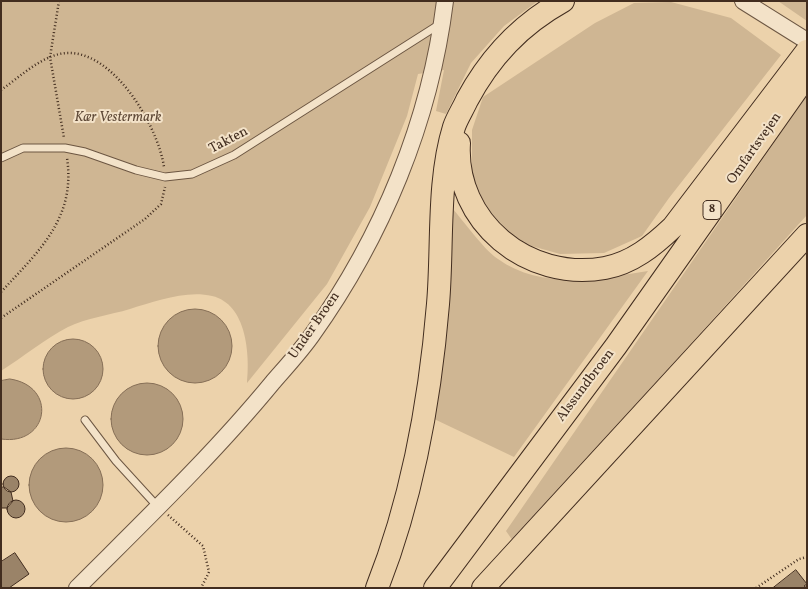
<!DOCTYPE html>
<html>
<head>
<meta charset="utf-8">
<style>
	body { margin:0 }
	#map { position:relative; width:808px; height:589px; overflow:hidden; background:#ecd2ab; font-family:Vollkorn,serif }
	canvas { display:block }
	.frame { position:absolute; inset:0; border:2px solid #422d1f; pointer-events:none }
</style>
</head>
<body>
<div id="map">
<canvas width="808" height="589"></canvas>
<div class="frame"></div>
</div>
<script>
const ctx = document.querySelector('canvas').getContext('2d');
ctx.lineJoin = 'round';
function fill(path, color) { ctx.fillStyle = color; ctx.fill(path, 'evenodd'); }
function trace(path, color, width, dash) { ctx.strokeStyle = color; ctx.lineWidth = width; ctx.lineCap = dash ? 'butt' : 'round'; ctx.setLineDash(dash || []); ctx.stroke(path); }
function drawText(font, color, halo, rows, align = 'center') {
  ctx.font = font + ' Vollkorn,serif'; ctx.lineWidth = 4; ctx.setLineDash([]); ctx.textBaseline = 'middle'; ctx.strokeStyle = halo; ctx.fillStyle = color; for (const [text, x, y, turn = 0] of rows) {
    ctx.save(); ctx.translate(x, y); ctx.rotate((+turn || 0) * Math.PI / 180); ctx.textAlign = isNaN(turn) ? turn : align; if (halo) ctx.strokeText(text, 0, 0); ctx.fillText(text, 0, 0); ctx.restore();
  }
}
fill(new Path2D(`
	M 1,1 L 538,1 L 504,26 L 471,63 L 446,114 L 436,111 L 444,70 L 418,74 L 407,116 L 370,207 L 327,284 L 247,383 C 250,355 247,304 212,296 C 185,290 154,302 130,309 C 110,315 86,318 68,327 C 45,339 23,357 1,371 Z
	M 778,1 L 807,1 L 807,21 Z
	M 671,2 L 731,18 L 781,55 L 669,198 L 642,236 L 604,253 L 560,254 L 528,245 L 493,222 L 472,179 L 472,130 L 483,97 L 595,23 L 634,3 Z
	M 807,95 L 807,215 L 513,541 L 506,531 Z
	M 451,207 C 464,221 483,249 498,259 C 541,290 598,279 648,271 L 514,457 L 432,418 Z`), '#cfb693');
const water = new Path2D(`
	M158 346a37 37 0 1 1 74 0a37 37 0 1 1-74 0Z
	M43 369a30 30 0 1 1 60 0a30 30 0 1 1-60 0Z
	M 10,379 C 58,386 49,446 1,439 L 1,381 Z
	M111 419a36 36 0 1 1 72 0a36 36 0 1 1-72 0Z
	M29 485a37 37 0 1 1 74 0a37 37 0 1 1-74 0Z`);
fill(water, '#b29a7b');
trace(water, '#856e56', 1);
const building = new Path2D(`
	M3 484a8 8 0 1 1 16 0a8 8 0 1 1-16 0Z
	M 4,487 L 11,492 L 13,501 L 7,508 L 1,508 L 1,488 Z
	M7 509a9 9 0 1 1 18 0a9 9 0 1 1-18 0Z
	M 15,553 L 29,574 L 9,588 L 1,588 L 1,562 Z
	M 796,570 L 807,584 L 804,586 L 807,588 L 773,588 Z`);
fill(building, '#9a8368');
trace(building, '#422d1f', 1);
const service = new Path2D(`
	M 1,158 L 23,148 L 65,148 L 85,152 L 136,170 L 165,177 L 192,174 L 234,155 L 440,24
	M 85,420 L 116,461 L 158,507`);
const tertiary = new Path2D(`
	M 743,1 L 807,41
	M 77,588 C 144,521 213,455 273,382 C 286,367 300,352 312,335 C 382,237 430,122 445,1`);
const trunk = new Path2D(`
	M 459,143 C 454,222 528,282 605,268 C 632,263 653,246 673,227 L 807,51
	M 377,588 C 413,497 430,401 438,304 C 443,247 437,182 454,127 C 457,118 463,109 467,100 C 490,57 520,25 563,1
	M 435,588 L 616,346 L 807,75
	M 483,588 L 807,235`);
trace(service, '#6c5642', 9);
trace(tertiary, '#6c5642', 18);
trace(trunk, '#422d1f', 24);
trace(new Path2D(`
	M 59,1 L 50,57 L 64,138
	M 1,90 C 20,77 43,54 67,53 C 114,51 158,126 164,167
	M 1,292 C 39,251 76,218 67,158
	M 1,318 L 145,219 L 161,204 L 165,187
	M 168,515 L 203,546 L 209,572 L 201,588
	M 756,588 L 799,559 L 807,557`), '#422d1f', 2.5, [1, 2.5]);
trace(service, '#f3e2c8', 7);
trace(tertiary, '#f3e2c8', 16);
trace(trunk, '#ecd2ab', 22);
for (const [x, y, w] of [
	[712,210,18]
]) { const box = new Path2D(); box.roundRect(x - w / 2, y - 9.5, w, 19, 4); ctx.fillStyle = '#f3e2c8'; ctx.fill(box); trace(box, '#422d1f', 1); }
drawText('bold 12px', '#422d1f', null, [
	["8",712,210]
]);
drawText('italic 14px', '#5e4836', '#f3e2c8', [
	["Kær Vestermark",118,118]
]);
drawText('14px', '#422d1f', '#f3e2c8', [
	["Takten",229,141,-28],
	["Omfartsvejen",755,149,-55],
	["Under Broen",315,326,-55],
	["Alssundbroen",586,386,-53]
]);
</script>
</body>
</html>
